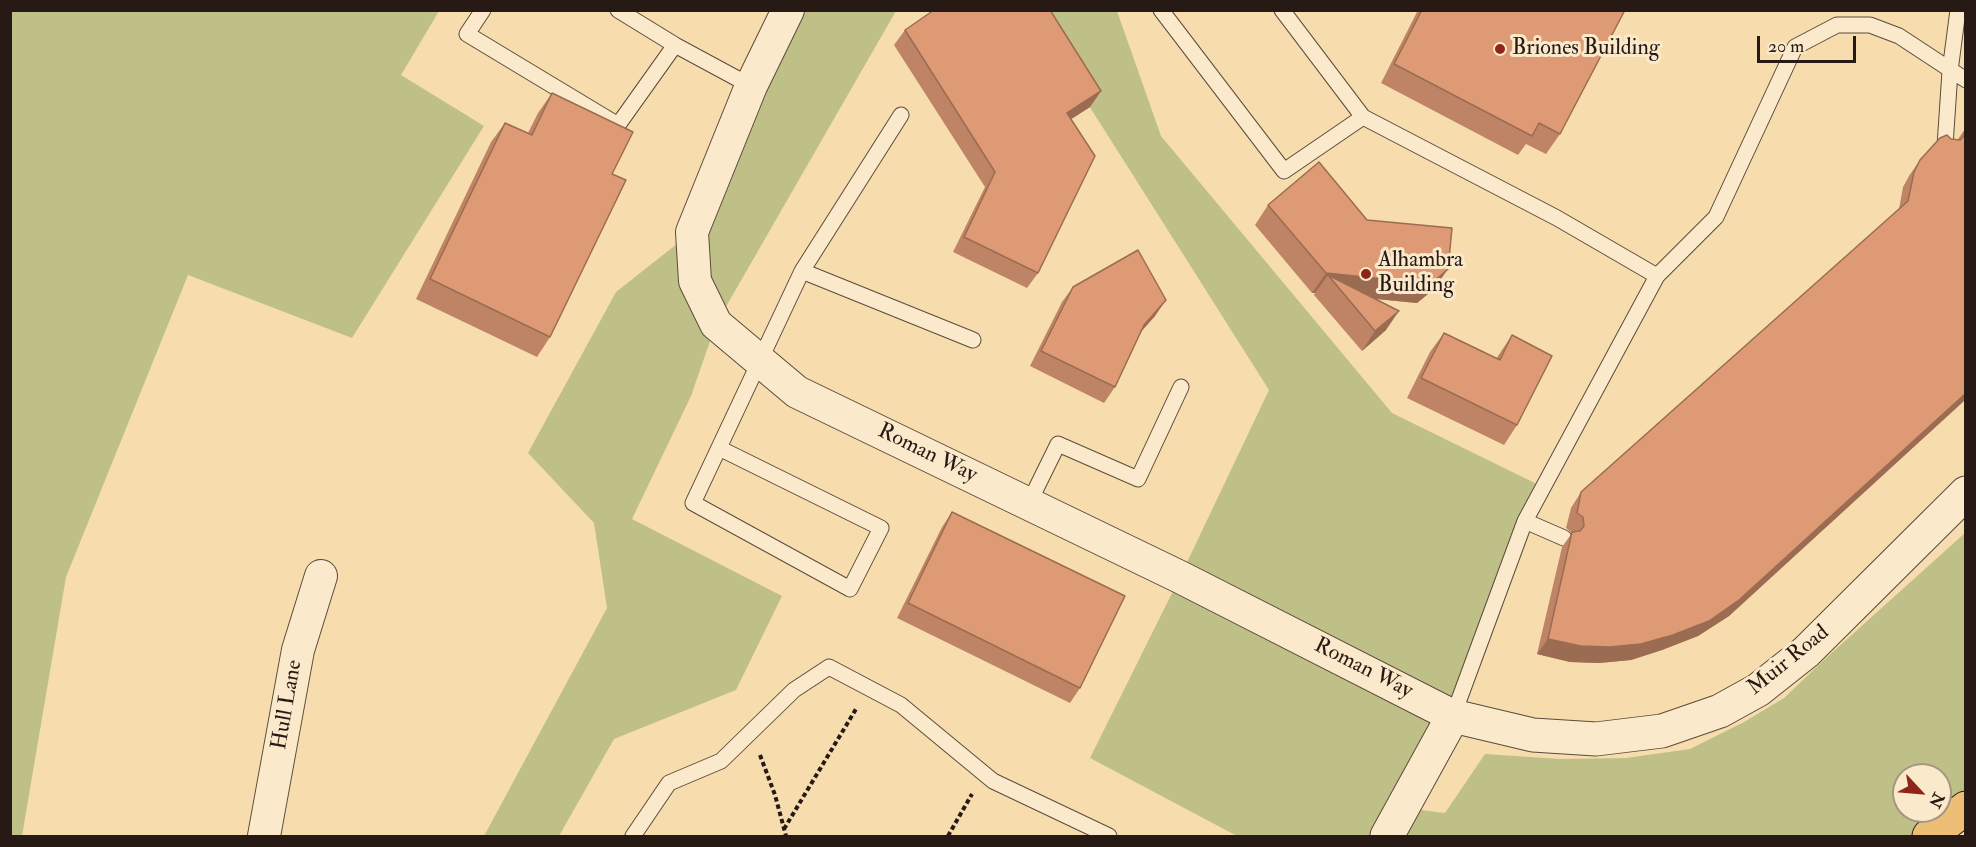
<!DOCTYPE html>
<html>
<head>
<meta charset="utf-8">
<style>
	body { margin:0 }
	#map { position:relative; width:1976px; height:847px; overflow:hidden; background:#f7ddad; font-family:"IM FELL Double Pica",serif }
	canvas { display:block }
	.frame { position:absolute; inset:0; border:12px solid #271a15; pointer-events:none }
	.north { position:absolute; left:1892px; top:763px; width:60px; height:60px; box-sizing:border-box; background:#fae9ca; border:2px solid #a69682; border-radius:50%; rotate:116deg; font-size:16px; font-weight:700; line-height:24px; text-align:center; color:#271a15 }
	.north::after { content:''; display:block; margin:auto; width:21px; height:27px; background:#8f2418; clip-path:polygon(50% 0,100% 100%,50% 72%,0 100%) }
	.scale { position:absolute; left:1757px; top:36px; width:99px; height:27px; box-sizing:border-box; border:3px solid #271a15; border-top:0; padding-left:8px; font-size:18px; line-height:21px; white-space:nowrap; color:#271a15; -webkit-text-stroke:4px #fae9ca; paint-order:stroke }
</style>
</head>
<body>
<div id="map">
<canvas width="1976" height="847"></canvas>
<div class="frame"></div>
<div class="north">N</div>
<div class="scale">20 m</div>
</div>
<script>
const ctx = document.querySelector('canvas').getContext('2d');
ctx.lineJoin = 'round';
function fill(path, color) { ctx.fillStyle = color; ctx.fill(path, 'evenodd'); }
function trace(path, color, width, dash) { ctx.strokeStyle = color; ctx.lineWidth = width; ctx.lineCap = dash ? 'butt' : 'round'; ctx.setLineDash(dash || []); ctx.stroke(path); }
function drawText(font, color, halo, rows, align = 'center') {
  ctx.font = font + ' "IM FELL Double Pica",serif'; ctx.lineWidth = 6; ctx.setLineDash([]); ctx.textBaseline = 'middle'; ctx.strokeStyle = halo; ctx.fillStyle = color; for (const [text, x, y, turn = 0] of rows) {
    ctx.save(); ctx.translate(x, y); ctx.rotate((+turn || 0) * Math.PI / 180); ctx.textAlign = isNaN(turn) ? turn : align; if (halo) ctx.strokeText(text, 0, 0); ctx.fillText(text, 0, 0); ctx.restore();
  }
}
fill(new Path2D(`
	M 10,11 L 439,11 L 401,75 L 484,126 L 352,338 L 188,275 L 66,577 L 22,836 L 10,836 Z
	M 788,11 L 896,11 L 716,324 L 691,396 L 632,519 L 782,596 L 736,690 L 614,739 L 559,836 L 484,836 L 607,608 L 594,523 L 528,453 L 616,292 L 692,232 Z
	M 1029,11 L 1117,11 L 1161,136 L 1392,413 L 1543,487 L 1471,672 L 1404,808 L 1445,813 L 1485,754 L 1561,759 L 1626,758 L 1690,749 L 1744,722 L 1784,698 L 1826,658 L 1965,533 L 1965,808 L 1929,836 L 1237,836 L 1090,758 L 1180,577 L 1269,390 ZM 1904,775 L 1940,775 L 1940,811 L 1904,811 Z`), '#bfc088');
const service = new Path2D(`
	M 483,10 L 467,34 L 618,125 L 675,45
	M 618,10 L 675,45 L 751,86
	M 1161,10 L 1284,171 L 1363,117
	M 1282,10 L 1363,117 L 1557,218 L 1657,276 L 1525,521 L 1453,716
	M 1945,146 L 1950,71 L 1958,10
	M 802,271 L 973,340
	M 1657,276 L 1716,217 L 1795,47 L 1837,25 L 1870,25 L 1899,36 L 1966,80
	M 719,448 L 881,528 L 850,589 L 693,503 L 802,271 L 901,115
	M 1029,503 L 1058,444 L 1138,479 L 1181,387
	M 1525,521 L 1564,538
	M 633,836 L 669,783 L 721,761 L 794,690 L 829,667 L 901,705 L 993,781 L 1109,836`);
const minor = new Path2D(`
	M 788,10 L 751,86 L 692,232 L 695,281 L 716,324 L 797,392 L 1180,577 L 1453,716
	M 264,836 L 298,650 L 321,576`);
const tertiary = new Path2D(`
	M 1387,836 L 1453,716 L 1533,735 L 1596,739 L 1662,731 L 1720,711 L 1758,690 L 1806,652 L 1966,493`);
const motorway = new Path2D(`
	M 1929,836 L 1966,808`);
trace(service, '#5b4b3b', 17);
trace(minor, '#5b4b3b', 34);
trace(tertiary, '#5b4b3b', 35);
trace(motorway, '#271a15', 35);
trace(new Path2D(`
	M 760,755 L 775,795 L 786,836
	M 784,829 L 856,709
	M 948,836 L 972,794`), '#271a15', 4, [4.5, 3]);
trace(service, '#fae9ca', 15);
trace(minor, '#fae9ca', 32);
trace(tertiary, '#fae9ca', 33);
trace(motorway, '#ecbe76', 33);
fill(new Path2D(`
	M 1418,10 L 1625,10 L 1560,134 L 1546,154 L 1526,144 L 1518,155 L 1381,83 Z
	M 905,30 L 1101,91 L 1090,107 L 1071,119 L 1038,273 L 1027,288 L 953,252 L 985,187 L 894,45 Z
	M 552,93 L 612,174 L 550,337 L 537,357 L 416,299 L 491,142 L 505,123 L 528,133 L 538,113 Z
	M 1965,129 L 1965,400 L 1729,616 L 1698,636 L 1662,650 L 1631,660 L 1599,663 L 1570,662 L 1537,654 L 1562,547 L 1572,533 L 1566,528 L 1571,508 L 1581,492 L 1899,209 L 1903,187 L 1909,176 L 1920,160 L 1951,139 L 1958,139 Z
	M 1268,205 L 1367,220 L 1434,289 L 1417,303 L 1377,299 L 1386,330 L 1362,351 L 1314,295 L 1315,293 L 1312,293 L 1255,225 Z
	M 1073,287 L 1155,316 L 1141,332 L 1115,387 L 1104,403 L 1030,366 L 1062,302 Z
	M 1444,333 L 1496,359 L 1512,335 L 1517,425 L 1504,445 L 1407,398 L 1430,352 Z
	M 952,512 L 1080,688 L 1070,703 L 897,618 L 942,527 Z`), '#be8465');
fill(new Path2D(`
	M 1101,91 L 1090,107 L 1056,129 L 1067,113 Z
	M 1448,269 L 1434,289 L 1417,303 L 1346,296 L 1328,275 L 1315,293 L 1312,293 L 1326,273 Z
	M 1166,300 L 1155,316 L 1133,340 L 1144,325 Z
	M 1399,311 L 1386,330 L 1362,351 L 1375,331 Z
	M 1965,394 L 1965,400 L 1729,616 L 1698,636 L 1662,650 L 1631,660 L 1599,663 L 1570,662 L 1537,654 L 1548,639 Z`), '#9b6c52');
const building = new Path2D(`
	M 934,10 L 1050,10 L 1101,91 L 1067,113 L 1095,156 L 1038,273 L 964,237 L 995,172 L 905,30 Z
	M 1422,10 L 1625,10 L 1560,134 L 1539,123 L 1532,136 L 1394,64 Z
	M 552,93 L 633,132 L 612,174 L 626,180 L 550,337 L 430,279 L 505,123 L 532,135 Z
	M 1965,129 L 1965,394 L 1739,600 L 1709,621 L 1673,635 L 1641,644 L 1610,647 L 1581,646 L 1548,639 L 1572,532 L 1580,531 L 1584,526 L 1583,517 L 1577,513 L 1581,492 L 1908,201 L 1914,172 L 1920,160 L 1940,138 L 1947,135 L 1951,139 L 1960,140 L 1964,136 Z
	M 1319,162 L 1367,220 L 1452,228 L 1448,269 L 1431,284 L 1326,273 L 1268,205 Z
	M 1138,250 L 1166,300 L 1144,325 L 1115,387 L 1041,351 L 1073,287 Z
	M 1328,275 L 1399,311 L 1375,331 Z
	M 1444,333 L 1500,360 L 1512,335 L 1552,356 L 1517,425 L 1421,378 Z
	M 952,512 L 1125,596 L 1080,688 L 908,603 Z`);
fill(building, '#dd9a75');
trace(building, '#9b6c52', 1.5);
for (const [x, y, r, color] of [
	[1500,49,6,"#8f2418"],
	[1366,274,6,"#8f2418"]
]) { const dot = new Path2D(); dot.arc(x, y, r, 0, 2 * Math.PI); ctx.fillStyle = color; ctx.fill(dot); trace(dot, '#fae9ca', 2); }
drawText('22px', '#271a15', '#fae9ca', [
	["Briones Building",1512,49],
	["Alhambra",1378,261],
	["Building",1378,286]
], 'left');
drawText('22px', '#271a15', '#fae9ca', [
	["Roman Way",927,454,26],
	["Muir Road",1789,661,-39],
	["Roman Way",1363,669,27],
	["Hull Lane",288,705,-80]
]);
</script>
</body>
</html>
